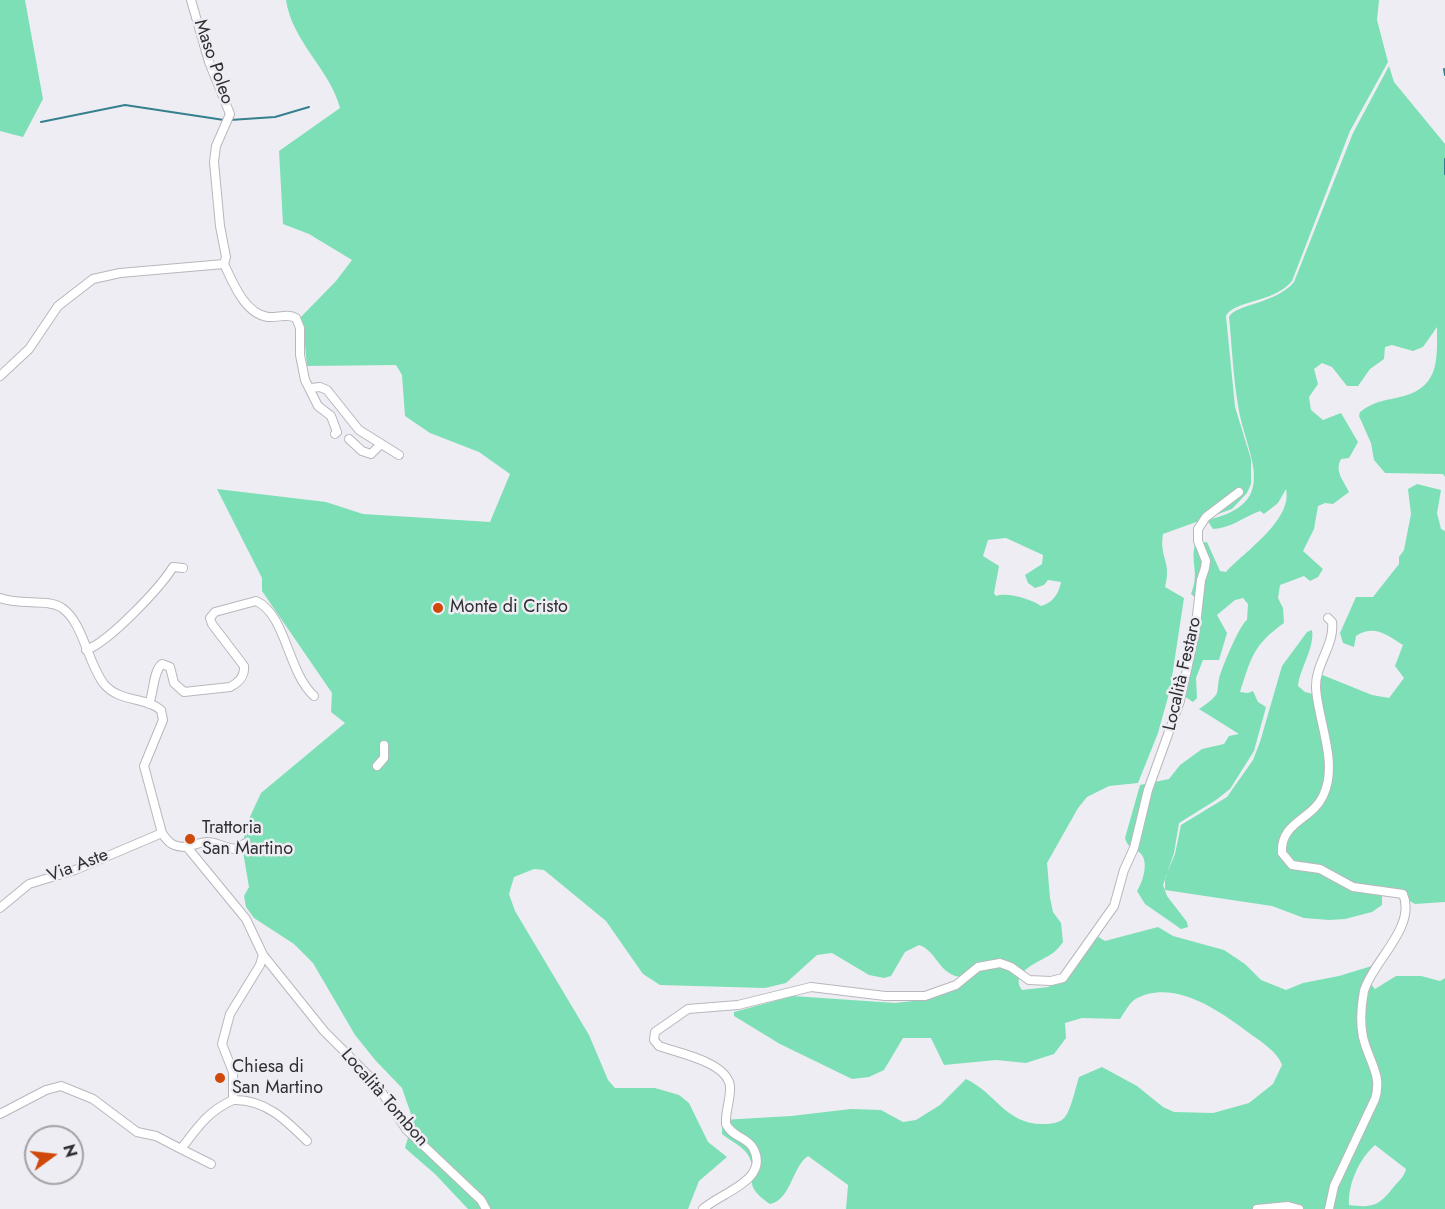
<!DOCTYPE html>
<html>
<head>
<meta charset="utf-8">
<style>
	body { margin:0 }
	#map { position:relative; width:1445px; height:1209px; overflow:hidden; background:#eeedf3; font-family:Jost,sans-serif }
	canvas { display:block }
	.north { position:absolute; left:24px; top:1125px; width:60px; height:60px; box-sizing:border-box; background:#eeedf3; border:2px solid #a2a1a5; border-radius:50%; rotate:75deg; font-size:16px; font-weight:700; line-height:24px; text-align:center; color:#2f2e31 }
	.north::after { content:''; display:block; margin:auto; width:21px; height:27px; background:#ce490a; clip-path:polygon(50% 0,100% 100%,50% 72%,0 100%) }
</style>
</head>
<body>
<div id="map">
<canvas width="1445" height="1209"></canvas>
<div class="north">N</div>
</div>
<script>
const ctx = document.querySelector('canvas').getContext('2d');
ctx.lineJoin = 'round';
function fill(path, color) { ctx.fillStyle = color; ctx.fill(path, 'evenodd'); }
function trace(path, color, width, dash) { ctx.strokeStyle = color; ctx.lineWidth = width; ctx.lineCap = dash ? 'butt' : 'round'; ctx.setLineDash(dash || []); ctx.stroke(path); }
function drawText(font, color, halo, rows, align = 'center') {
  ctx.font = font + ' Jost,sans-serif'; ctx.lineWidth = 5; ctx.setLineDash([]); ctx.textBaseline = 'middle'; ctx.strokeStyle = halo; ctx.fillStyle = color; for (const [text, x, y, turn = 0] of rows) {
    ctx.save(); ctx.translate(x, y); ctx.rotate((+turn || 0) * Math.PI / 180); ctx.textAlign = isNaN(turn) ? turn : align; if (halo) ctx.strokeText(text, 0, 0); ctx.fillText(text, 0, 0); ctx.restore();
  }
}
fill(new Path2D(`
	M 0,0 L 25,0 L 43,99 L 23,137 L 0,131 Z
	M 286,0 L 1379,0 L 1377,20 L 1388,62 L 1350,131 L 1292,281 C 1274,303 1234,300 1226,316 L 1235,407 L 1251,459 L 1251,484 L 1247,493 L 1232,509 L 1163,534 C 1159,558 1172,561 1165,587 L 1184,598 L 1170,690 L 1158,733 L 1138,783 L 1109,786 L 1087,797 L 1078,808 L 1047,863 L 1050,898 L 1053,912 L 1061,923 L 1063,942 C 1060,946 1057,950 1053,953 C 1042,961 1008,972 1022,990 L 1048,987 L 1057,983 L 1097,936 L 1105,941 L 1158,927 L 1173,936 L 1224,950 L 1245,964 L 1261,980 L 1286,990 L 1303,983 L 1339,976 L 1375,965 L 1360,1006 L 1375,1093 L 1327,1209 L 846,1209 L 848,1185 L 808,1156 C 792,1167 791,1200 770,1204 C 738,1182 761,1178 748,1155 C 743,1146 730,1141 722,1134 L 722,1120 L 791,1116 L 851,1109 L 881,1110 L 903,1122 L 916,1120 L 940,1105 L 966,1079 C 996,1093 1006,1125 1044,1124 C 1052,1124 1060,1123 1065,1117 C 1071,1110 1076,1086 1079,1077 L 1102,1067 L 1137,1086 L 1163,1107 L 1174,1112 L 1213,1113 L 1249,1103 L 1273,1084 L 1282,1065 C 1278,1052 1260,1041 1249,1033 C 1220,1011 1172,977 1134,1000 C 1129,1004 1124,1013 1120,1019 L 1082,1018 L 1065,1023 L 1066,1038 L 1054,1054 L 1026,1063 L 996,1060 L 944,1065 L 931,1038 L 903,1038 L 884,1070 L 869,1077 L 852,1079 L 780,1044 L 734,1016 L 734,1012 L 793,996 L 895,1003 L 913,1001 L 935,995 L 965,977 C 939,978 938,951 919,945 L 905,952 L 891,976 L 884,978 L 869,975 L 832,953 L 817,955 L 786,983 L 765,988 L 660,985 L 643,974 L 606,921 L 544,870 L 534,869 L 514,877 L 509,894 L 515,911 L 589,1035 L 608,1080 L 615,1088 L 655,1088 L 679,1095 L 689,1103 L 708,1142 L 727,1157 L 699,1181 L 688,1209 L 468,1209 L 435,1174 L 405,1148 L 413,1120 L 402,1088 L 376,1061 L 355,1035 L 313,963 L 294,944 L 254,918 L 246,907 L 244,896 L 249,887 L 242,846 L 248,821 L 261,793 L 345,723 L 331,712 L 332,693 L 262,591 L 262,578 L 217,489 L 326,502 L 363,514 L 490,522 L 510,474 L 479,452 L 430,433 L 405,416 L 402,375 L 396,365 L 307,366 L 305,345 L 299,335 L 300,318 L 336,281 L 352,260 L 309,234 L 283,224 L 279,151 L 340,108 C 330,69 292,42 286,0 ZM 1006,538 L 1043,555 L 1042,564 L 1025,575 L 1028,583 L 1035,588 L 1044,585 L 1048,580 L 1061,582 C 1059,593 1053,603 1041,606 C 1031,599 1007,592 996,596 L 994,593 L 999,566 L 983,556 L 988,540 Z
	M 1389,66 L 1394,82 L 1445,144 L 1445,477 L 1443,474 L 1385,473 L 1374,460 L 1371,443 L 1359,416 L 1360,412 C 1376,400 1385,401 1404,396 C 1440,386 1437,358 1437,327 L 1423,347 L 1413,351 L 1392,345 L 1385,347 L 1384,359 L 1370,369 L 1358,386 L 1347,386 L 1332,367 L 1322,363 L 1314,369 L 1318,384 L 1309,397 L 1311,410 L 1323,420 L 1341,413 L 1358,442 L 1349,458 L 1341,459 C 1334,471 1344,481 1349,492 L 1333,504 L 1325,503 L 1318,506 L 1314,529 L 1303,551 L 1323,569 L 1318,577 L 1310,581 L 1304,576 L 1280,585 L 1278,598 L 1283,608 L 1284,623 C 1253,645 1251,658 1240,692 L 1248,693 L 1253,691 L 1258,702 L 1266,707 L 1254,751 L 1230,789 L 1216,800 L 1179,823 L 1174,853 L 1163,885 L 1167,896 L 1187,922 L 1188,927 L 1181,929 L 1145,904 L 1137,891 C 1143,882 1150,860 1139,852 C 1132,847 1128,848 1125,838 L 1140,785 L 1169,779 L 1180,765 L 1202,749 L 1224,744 L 1229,736 L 1239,734 L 1199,709 C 1205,705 1214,699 1217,693 C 1218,689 1218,683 1219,679 C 1221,669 1240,624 1247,620 L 1248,604 L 1243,598 L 1235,600 L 1217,615 L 1227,633 L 1219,660 L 1203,660 L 1196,678 L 1197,698 L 1193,702 L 1181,694 L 1197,599 L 1191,594 C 1200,572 1190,563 1195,544 L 1207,542 L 1220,571 L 1226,572 C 1244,552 1293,520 1286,489 L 1278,503 L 1264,514 L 1260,511 C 1243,517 1232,528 1213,529 L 1207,520 C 1284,503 1245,454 1238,405 C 1233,376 1232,346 1229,317 C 1235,304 1276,304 1294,282 L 1353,133 Z
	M 1417,484 L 1441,490 L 1437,513 L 1441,529 L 1445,531 L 1445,902 L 1415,904 L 1382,886 L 1382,905 L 1372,912 L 1345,919 L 1329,920 L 1304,918 L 1272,906 L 1165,890 L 1165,878 L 1175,854 L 1181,825 L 1227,797 L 1253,760 L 1260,742 L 1282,666 L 1307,632 L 1312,630 C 1315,647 1300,668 1298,686 L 1305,692 L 1318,695 L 1321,690 L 1320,674 L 1372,695 L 1389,698 L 1404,678 L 1395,666 L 1403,645 C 1387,635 1374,624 1356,636 L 1354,647 L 1343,643 L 1340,633 L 1356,597 L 1373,597 L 1399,564 L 1399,557 L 1404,550 L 1411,514 L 1408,489 Z
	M 1396,976 L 1421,976 L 1440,981 L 1445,978 L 1445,1209 L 1332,1209 L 1335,1193 L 1381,1086 C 1382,1072 1374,1062 1370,1050 C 1363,1028 1363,1005 1370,983 L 1375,989 ZM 1375,1145 L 1406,1169 C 1404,1178 1397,1182 1392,1189 C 1379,1206 1371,1208 1349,1205 C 1348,1184 1359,1159 1375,1145 Z`), '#7ddfb6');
trace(new Path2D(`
	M 1444,69 L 1445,75
	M 230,120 L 275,117 L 309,107
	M 41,122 L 125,105 L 224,120
	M 1445,159 L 1445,174`), '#35808e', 2);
const minor = new Path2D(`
	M 191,0 L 209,62 L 230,114 L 216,146 L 214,162 L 220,226 L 226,257 L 224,264
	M 224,264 C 233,283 245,314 268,317 C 278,318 287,313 296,318 L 300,328 L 300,355 L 305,380 L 318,406 L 331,416 L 337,432 L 335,434
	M 0,376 L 29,349 L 58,306 L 93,279 L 120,273 L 224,264
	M 311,388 L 320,387 L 327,390 L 359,430 L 399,455
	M 349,439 L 362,451 L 371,454 L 381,444
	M 0,598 C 20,606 48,598 62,608 C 83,622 88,664 104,684 C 120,703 144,696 161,710 L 163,720 L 144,766 L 162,833 C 169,844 174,847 187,847 L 246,919 L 263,955 L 324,1031 L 375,1082 L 406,1129 L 481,1200 L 486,1209
	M 1328,618 L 1332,622 C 1335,645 1315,664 1316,688 C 1318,722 1339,763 1323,796 C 1312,820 1280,822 1282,853 L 1292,865 L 1320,869 L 1353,887 L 1403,894 C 1417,927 1372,962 1364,991 C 1361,1006 1360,1022 1363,1037 C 1368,1060 1383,1075 1375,1099 L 1334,1186 L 1329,1209
	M 86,650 C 109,642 160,588 173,567 L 183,568
	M 149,704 C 154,692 153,671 162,664 L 170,667 L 174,683 L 184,692 L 230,687 C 238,683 245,676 244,666 L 212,624 L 210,618 L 215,612 L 256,601 C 286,614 288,673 314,696
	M 377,766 L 384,758 L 384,745
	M 187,847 C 214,838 209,843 234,849 L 246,843
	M 0,908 L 29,884 L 75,870 L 162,833
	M 233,1100 C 265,1099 286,1120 307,1141
	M 0,1114 L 46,1090 L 61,1086 L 93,1099 L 137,1132 L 156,1136 L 181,1149 C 197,1128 208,1111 233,1100 L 233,1072 L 222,1044 L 230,1014 L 260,965 L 263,955
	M 181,1149 L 211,1164
	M 703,1209 C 720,1193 771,1180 753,1148 C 747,1137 732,1137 726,1124 C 725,1111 731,1099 730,1086 C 727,1062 678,1053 659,1046 L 654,1040 L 655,1032 L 688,1009 L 738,1005 L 811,987 L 885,996 L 925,996 L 956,985 L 978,967 L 1000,963 L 1011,967 L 1029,980 L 1051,981 L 1063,978 L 1114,906 L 1124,870 L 1134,848 L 1148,790 L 1180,701 L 1195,633 L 1201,580 L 1205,568 L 1206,561 L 1198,541 L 1198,529 L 1206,517 L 1239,492
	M 1257,1209 L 1288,1206 L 1299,1209`);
trace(minor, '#b8b7bd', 10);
trace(minor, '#fff', 8);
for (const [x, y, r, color] of [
	[438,608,6,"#ce490a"],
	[190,839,6,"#ce490a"],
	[220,1078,6,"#ce490a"]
]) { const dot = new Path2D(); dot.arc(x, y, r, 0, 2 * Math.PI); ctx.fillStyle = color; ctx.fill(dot); trace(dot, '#eeedf3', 2); }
drawText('18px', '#2f2e31', '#eeedf3', [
	["Maso Poleo",213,62,71],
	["Località Festaro",1183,674,-77],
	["Via Aste",78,866,-21],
	["Località Tombon",384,1098,49]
]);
drawText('18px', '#2f2e31', '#eeedf3', [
	["Monte di Cristo",450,608],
	["Trattoria",202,829],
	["San Martino",202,850],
	["Chiesa di",232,1068],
	["San Martino",232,1089]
], 'left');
</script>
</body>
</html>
